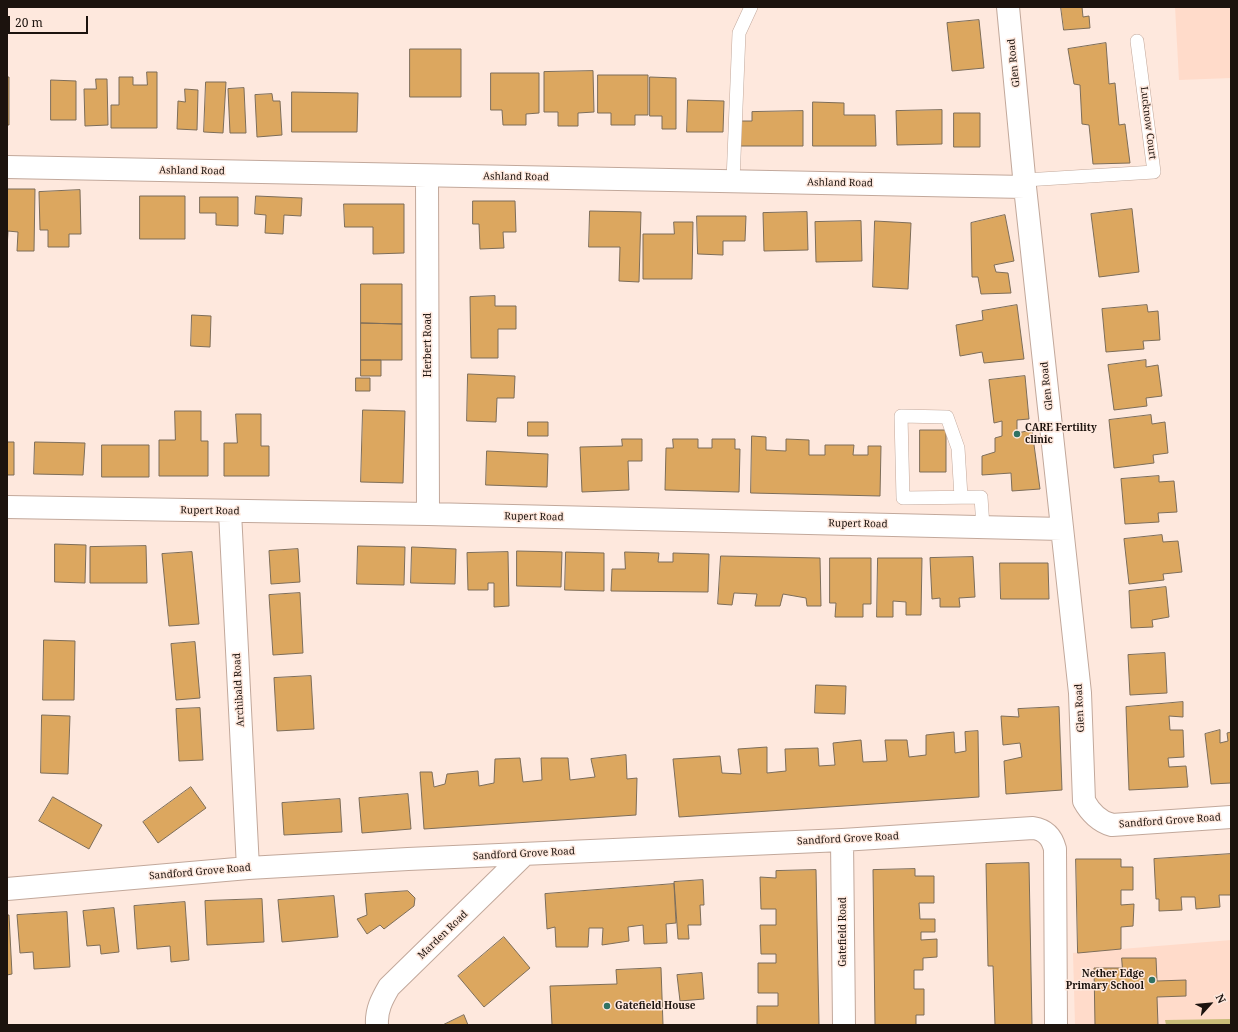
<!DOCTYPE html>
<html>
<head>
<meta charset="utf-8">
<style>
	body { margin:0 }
	#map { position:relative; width:1238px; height:1032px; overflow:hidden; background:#fee8dd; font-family:"Noto Serif",serif }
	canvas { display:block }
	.frame { position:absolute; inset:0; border:8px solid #1c130e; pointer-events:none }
	.north { position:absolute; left:1190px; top:984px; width:40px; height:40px; -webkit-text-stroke:3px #fee8dd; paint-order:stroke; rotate:63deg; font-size:11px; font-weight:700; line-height:16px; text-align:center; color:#1c130e }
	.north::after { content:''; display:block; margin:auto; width:14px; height:18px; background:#1c130e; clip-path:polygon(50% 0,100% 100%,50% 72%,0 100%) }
	.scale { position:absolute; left:8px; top:16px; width:80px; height:18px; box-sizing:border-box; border:2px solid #1c130e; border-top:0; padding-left:5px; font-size:12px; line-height:14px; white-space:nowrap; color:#1c130e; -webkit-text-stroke:3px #fee8dd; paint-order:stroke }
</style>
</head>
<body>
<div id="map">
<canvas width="1238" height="1032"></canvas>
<div class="frame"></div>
<div class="north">N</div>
<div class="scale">20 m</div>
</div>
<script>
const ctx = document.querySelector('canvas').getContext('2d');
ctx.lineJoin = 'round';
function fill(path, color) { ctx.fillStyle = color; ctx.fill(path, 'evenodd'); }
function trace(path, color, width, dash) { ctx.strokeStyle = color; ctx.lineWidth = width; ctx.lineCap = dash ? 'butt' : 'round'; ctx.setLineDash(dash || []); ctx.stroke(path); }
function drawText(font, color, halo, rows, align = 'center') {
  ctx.font = font + ' "Noto Serif",serif'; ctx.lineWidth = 3; ctx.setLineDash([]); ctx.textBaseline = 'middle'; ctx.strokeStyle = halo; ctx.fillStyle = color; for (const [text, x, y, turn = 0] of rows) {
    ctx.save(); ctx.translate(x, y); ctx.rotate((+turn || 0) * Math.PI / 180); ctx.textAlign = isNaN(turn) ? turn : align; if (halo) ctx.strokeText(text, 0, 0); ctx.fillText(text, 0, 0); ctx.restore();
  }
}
fill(new Path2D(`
	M 1175,7 L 1231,7 L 1231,78 L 1179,80 Z
	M 1231,940 L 1231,1025 L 1075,1025 L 1073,953 Z`), '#ffdbca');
fill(new Path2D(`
	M 1231,1019 L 1231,1025 L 1166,1025 L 1165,1020 Z`), '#c9bc78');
const building = new Path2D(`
	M 1061,7 L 1082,7 L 1083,17 L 1089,16 L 1090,28 L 1064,30 Z
	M 979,20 L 984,68 L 952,71 L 947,23 Z
	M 1106,43 L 1109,84 L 1115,83 L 1119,125 L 1125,124 L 1130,163 L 1093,164 L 1089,125 L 1082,124 L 1080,85 L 1074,84 L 1068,49 Z
	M 410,49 L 461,49 L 461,97 L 410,97 Z
	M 593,71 L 594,112 L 578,113 L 578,126 L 558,126 L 558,112 L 544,112 L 544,72 Z
	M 147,72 L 157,72 L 157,128 L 111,128 L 111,105 L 119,105 L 119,77 L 133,77 L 133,85 L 147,85 Z
	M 491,73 L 539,73 L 539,113 L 526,114 L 526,125 L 503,125 L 502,110 L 491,110 Z
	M 598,75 L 648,75 L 648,115 L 635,115 L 635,125 L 611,125 L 611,113 L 598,113 Z
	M 7,77 L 9,77 L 9,125 L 7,125 Z
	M 650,77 L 676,78 L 676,129 L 662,129 L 662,116 L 650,116 Z
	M 96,79 L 107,79 L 108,125 L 85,126 L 84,89 L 96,89 Z
	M 51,80 L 76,81 L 76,120 L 51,120 Z
	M 206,82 L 226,82 L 223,133 L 204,132 Z
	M 244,88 L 246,133 L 230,133 L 228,89 Z
	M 185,89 L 198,90 L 197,130 L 177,129 L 178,101 L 185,102 Z
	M 292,92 L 358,93 L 357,132 L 292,132 Z
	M 272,94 L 273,101 L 280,101 L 282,135 L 257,137 L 255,95 Z
	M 688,100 L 724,101 L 723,132 L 687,132 Z
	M 813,102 L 844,103 L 844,115 L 875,115 L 876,146 L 813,146 Z
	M 942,110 L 942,144 L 897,145 L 896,111 Z
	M 803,111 L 803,146 L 740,146 L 740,121 L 752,121 L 752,112 Z
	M 954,113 L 980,113 L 980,147 L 954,147 Z
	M 7,189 L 35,189 L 34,251 L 17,251 L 18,232 L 8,231 L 7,249 Z
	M 80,190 L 81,234 L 69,234 L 69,247 L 48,247 L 48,230 L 40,230 L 39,192 Z
	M 140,196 L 185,196 L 185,239 L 140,239 Z
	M 256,196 L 302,198 L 301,216 L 284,215 L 283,234 L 265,233 L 266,215 L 255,214 Z
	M 200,197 L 238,197 L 238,226 L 216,225 L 216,213 L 200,213 Z
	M 473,201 L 515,201 L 516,232 L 503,232 L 504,248 L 480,249 L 479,224 L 473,224 Z
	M 344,204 L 404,204 L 404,253 L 373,254 L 373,227 L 345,227 Z
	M 1132,209 L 1139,272 L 1099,277 L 1091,214 Z
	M 590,211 L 641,212 L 639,282 L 619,281 L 620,247 L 589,247 Z
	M 807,212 L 808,250 L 764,251 L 763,213 Z
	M 1005,215 L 1014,261 L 994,265 L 996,272 L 1008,273 L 1011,293 L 981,294 L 978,277 L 972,277 L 971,223 Z
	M 697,216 L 746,216 L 745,241 L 723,241 L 723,255 L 698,254 Z
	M 861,221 L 862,261 L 816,262 L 815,222 Z
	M 875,221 L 911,223 L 908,289 L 873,287 Z
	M 674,222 L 693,222 L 692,279 L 643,279 L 643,234 L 674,234 Z
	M 361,284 L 402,284 L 402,324 L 361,323 Z
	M 495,296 L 495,306 L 516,306 L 516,329 L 498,329 L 498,358 L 471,358 L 470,297 Z
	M 1017,305 L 1024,359 L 984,363 L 982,352 L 960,356 L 956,325 L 983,320 L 982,311 Z
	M 1147,305 L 1148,312 L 1158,311 L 1160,340 L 1143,341 L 1144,349 L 1106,352 L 1102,309 Z
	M 192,315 L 211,316 L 210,347 L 191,346 Z
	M 361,323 L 402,324 L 402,360 L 361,360 Z
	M 361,360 L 381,360 L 381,376 L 361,376 Z
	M 1146,360 L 1146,367 L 1158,365 L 1162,396 L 1146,398 L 1147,406 L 1114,410 L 1108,365 Z
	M 468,374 L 515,376 L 514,398 L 497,398 L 496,422 L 467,421 Z
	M 1025,376 L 1029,419 L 1017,420 L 1017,433 L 1032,430 L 1040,489 L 1012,491 L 1011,473 L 982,475 L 982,456 L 995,452 L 995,438 L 1002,436 L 1002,421 L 994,423 L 989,380 Z
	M 356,378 L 370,378 L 370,391 L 356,391 Z
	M 363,410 L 405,411 L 403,483 L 361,482 Z
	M 175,411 L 201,411 L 201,441 L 208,441 L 208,476 L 159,476 L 159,440 L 175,440 Z
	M 236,414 L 261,414 L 261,446 L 269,446 L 269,476 L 224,476 L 224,443 L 237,443 Z
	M 1151,415 L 1152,424 L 1165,422 L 1168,453 L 1153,455 L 1154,463 L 1114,468 L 1109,420 Z
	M 528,422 L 548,422 L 548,436 L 528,436 Z
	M 920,430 L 946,430 L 946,472 L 920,472 Z
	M 752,436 L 766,437 L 766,450 L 786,451 L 786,439 L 809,440 L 809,455 L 825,455 L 825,445 L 854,445 L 853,455 L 868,455 L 868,446 L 881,446 L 880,496 L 751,493 Z
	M 622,439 L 642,439 L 642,461 L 628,461 L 629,490 L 582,492 L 580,447 L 622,446 Z
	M 673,439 L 698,439 L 698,448 L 712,448 L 712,439 L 735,439 L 735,449 L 740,449 L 739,492 L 665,490 L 666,448 L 673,448 Z
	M 7,442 L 14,442 L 14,475 L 7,475 Z
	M 35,442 L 85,443 L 83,475 L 34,474 Z
	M 102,445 L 149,445 L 149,477 L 102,477 Z
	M 487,451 L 548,454 L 547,487 L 486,485 Z
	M 1159,476 L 1159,482 L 1174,481 L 1177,512 L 1158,513 L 1159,522 L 1125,524 L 1121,479 Z
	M 1162,535 L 1163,542 L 1178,541 L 1182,572 L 1163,574 L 1164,580 L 1129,584 L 1124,539 Z
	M 55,544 L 86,545 L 85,583 L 55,582 Z
	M 146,546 L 147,583 L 90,583 L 90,547 Z
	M 358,546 L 405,547 L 404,585 L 357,584 Z
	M 412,547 L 456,549 L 455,584 L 411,583 Z
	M 298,549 L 300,582 L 271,584 L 269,551 Z
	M 517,551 L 562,552 L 561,587 L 517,586 Z
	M 192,552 L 199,624 L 169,626 L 162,554 Z
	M 508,552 L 509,606 L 494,607 L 494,583 L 488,583 L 488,590 L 468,590 L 467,553 Z
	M 566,552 L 604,553 L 604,591 L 565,590 Z
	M 625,552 L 659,553 L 658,562 L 673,562 L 673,553 L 709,554 L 708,592 L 611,591 L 612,569 L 625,569 Z
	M 721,556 L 820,558 L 821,606 L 807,606 L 806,598 L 783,594 L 780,606 L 755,606 L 757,594 L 734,593 L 732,605 L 718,604 Z
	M 973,557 L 975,597 L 959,598 L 960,607 L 940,607 L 940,598 L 932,599 L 930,558 Z
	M 830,558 L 871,558 L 871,604 L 863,604 L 863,617 L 835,617 L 836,603 L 830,603 Z
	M 878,558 L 922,558 L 921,615 L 906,615 L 906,602 L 893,601 L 893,617 L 877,617 Z
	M 1000,563 L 1048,563 L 1049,599 L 1001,599 Z
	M 1166,587 L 1169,617 L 1152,620 L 1153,627 L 1131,628 L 1129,591 Z
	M 300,593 L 303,653 L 273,655 L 269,595 Z
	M 44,640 L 75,641 L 74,700 L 43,700 Z
	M 195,642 L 200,698 L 176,700 L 171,644 Z
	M 1165,653 L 1167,693 L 1130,695 L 1128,655 Z
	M 311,676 L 314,729 L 277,731 L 274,678 Z
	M 816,685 L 846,686 L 845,714 L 815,713 Z
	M 1183,702 L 1183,717 L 1169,716 L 1170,730 L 1183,730 L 1184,757 L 1168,758 L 1169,767 L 1186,766 L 1188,787 L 1129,790 L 1126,707 Z
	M 1059,707 L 1062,790 L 1006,794 L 1004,761 L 1022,757 L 1020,743 L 1003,745 L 1001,716 L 1019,717 L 1018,709 Z
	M 200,708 L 203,760 L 179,761 L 176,709 Z
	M 42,715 L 70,716 L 68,774 L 41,773 Z
	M 1220,730 L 1220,743 L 1228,741 L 1227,733 L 1231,732 L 1231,783 L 1211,784 L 1205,734 Z
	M 978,731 L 979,797 L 679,817 L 673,759 L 720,756 L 722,773 L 741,774 L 738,749 L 767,747 L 767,773 L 786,771 L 785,749 L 818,748 L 819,766 L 835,765 L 833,743 L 861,740 L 863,762 L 887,761 L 885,740 L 907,740 L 909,757 L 926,755 L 926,735 L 954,732 L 955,753 L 966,751 L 965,732 Z
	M 626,755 L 627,779 L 637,778 L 636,815 L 424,829 L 420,772 L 432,772 L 434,787 L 445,784 L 447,774 L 478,771 L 479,786 L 494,783 L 495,759 L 520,758 L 523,782 L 542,780 L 541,758 L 568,758 L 570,780 L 595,777 L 591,759 Z
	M 191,787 L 206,808 L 158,843 L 143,822 Z
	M 408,794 L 411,829 L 362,833 L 359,798 Z
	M 53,797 L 102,825 L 89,849 L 39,821 Z
	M 340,799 L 342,832 L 284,835 L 282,803 Z
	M 1231,854 L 1231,895 L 1219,895 L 1220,907 L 1196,909 L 1195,897 L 1181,897 L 1182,910 L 1159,911 L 1159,899 L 1156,899 L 1154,859 Z
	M 1076,859 L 1121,859 L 1121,867 L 1133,867 L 1133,890 L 1121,890 L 1121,905 L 1134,904 L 1133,926 L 1121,927 L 1121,949 L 1078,953 Z
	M 1029,863 L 1032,1025 L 995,1025 L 993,966 L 988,966 L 986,864 Z
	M 915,869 L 915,876 L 934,876 L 934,903 L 919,903 L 920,919 L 935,919 L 935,932 L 921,932 L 921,940 L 937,939 L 937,957 L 923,958 L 923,970 L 914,970 L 914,989 L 924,989 L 924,1015 L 916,1015 L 916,1025 L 875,1025 L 873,870 Z
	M 816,870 L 819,1025 L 757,1025 L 757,1006 L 778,1006 L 778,993 L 758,993 L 758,963 L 776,963 L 776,954 L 761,954 L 760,925 L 776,925 L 776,909 L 761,909 L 760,877 L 776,878 L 776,871 Z
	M 703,880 L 704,905 L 700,905 L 701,925 L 688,925 L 689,939 L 678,939 L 674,882 Z
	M 674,884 L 676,923 L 666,924 L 667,943 L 644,944 L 643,925 L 628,927 L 629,941 L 602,945 L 603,928 L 589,928 L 588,947 L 556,947 L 555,927 L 547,929 L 545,894 Z
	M 408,891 L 415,898 L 414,906 L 384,929 L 380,925 L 367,934 L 357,919 L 367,915 L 365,894 Z
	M 334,896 L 338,937 L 282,942 L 278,900 Z
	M 262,899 L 264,942 L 207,945 L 205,901 Z
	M 185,902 L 189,960 L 171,962 L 170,946 L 137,949 L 134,906 Z
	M 114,908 L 119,952 L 101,954 L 100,945 L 87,946 L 83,911 Z
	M 67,912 L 70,967 L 34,969 L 33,952 L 20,953 L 17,915 Z
	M 7,915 L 9,915 L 12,974 L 7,975 Z
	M 504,937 L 530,968 L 484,1007 L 458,976 Z
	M 1122,958 L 1156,958 L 1157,981 L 1186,980 L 1186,996 L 1157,997 L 1158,1025 L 1095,1025 L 1094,968 L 1122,968 Z
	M 661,968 L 663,1025 L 552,1025 L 550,986 L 617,984 L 616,970 Z
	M 702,973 L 704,999 L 680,1001 L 677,975 Z
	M 464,1015 L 468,1025 L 443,1025 Z`);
fill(building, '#dca75f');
trace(building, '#7d6d59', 1);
const service = new Path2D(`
	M 1025,180 L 1154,172 L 1137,41
	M 733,181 L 739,33 L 751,7
	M 961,497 L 958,448 L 947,417 L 901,416 L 903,498 L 981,497 L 983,527`);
const minor = new Path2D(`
	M 1008,7 L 1025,187 L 1080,693 L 1084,801 C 1090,812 1100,822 1112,825 L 1231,817
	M 7,167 L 1025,187
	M 427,176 L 428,514
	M 7,507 L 428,514 L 1062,529
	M 230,512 L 248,868
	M 842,840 L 844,1025
	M 7,889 L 248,868 L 408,859 L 842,840 L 1033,828 C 1046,830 1052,837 1055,849 L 1056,1025
	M 377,1025 C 376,1010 382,999 389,987 L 525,854`);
trace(service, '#c2a89b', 14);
trace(minor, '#c2a89b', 24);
trace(service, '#fff', 13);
trace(minor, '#fff', 22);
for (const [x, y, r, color] of [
	[1017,434,4,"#317363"],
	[1152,980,4,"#317363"],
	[607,1006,4,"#317363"]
]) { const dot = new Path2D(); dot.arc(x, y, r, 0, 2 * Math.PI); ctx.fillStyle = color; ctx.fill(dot); trace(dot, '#fee8dd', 1.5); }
drawText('10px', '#1c130e', '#fee8dd', [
	["Glen Road",1014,63,-96],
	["Lucknow Court",1148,123,83],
	["Ashland Road",192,171,1],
	["Ashland Road",516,177,1],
	["Ashland Road",840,183,1],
	["Herbert Road",428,345,-90],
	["Glen Road",1047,386,-96],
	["Rupert Road",210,511,1],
	["Rupert Road",534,517,1],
	["Rupert Road",858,524,1],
	["Archibald Road",239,690,-93],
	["Glen Road",1080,708,-93],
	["Sandford Grove Road",1170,821,-4],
	["Sandford Grove Road",848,839,-3],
	["Sandford Grove Road",524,854,-3],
	["Sandford Grove Road",200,872,-5],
	["Gatefield Road",843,932,-90],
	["Marden Road",443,935,-44]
]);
drawText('bold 10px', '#1c130e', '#fee8dd', [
	["CARE Fertility",1025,428],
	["clinic",1025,440],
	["Nether Edge",1144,974,"right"],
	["Primary School",1144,986,"right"],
	["Gatefield House",615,1006]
], 'left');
</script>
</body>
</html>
